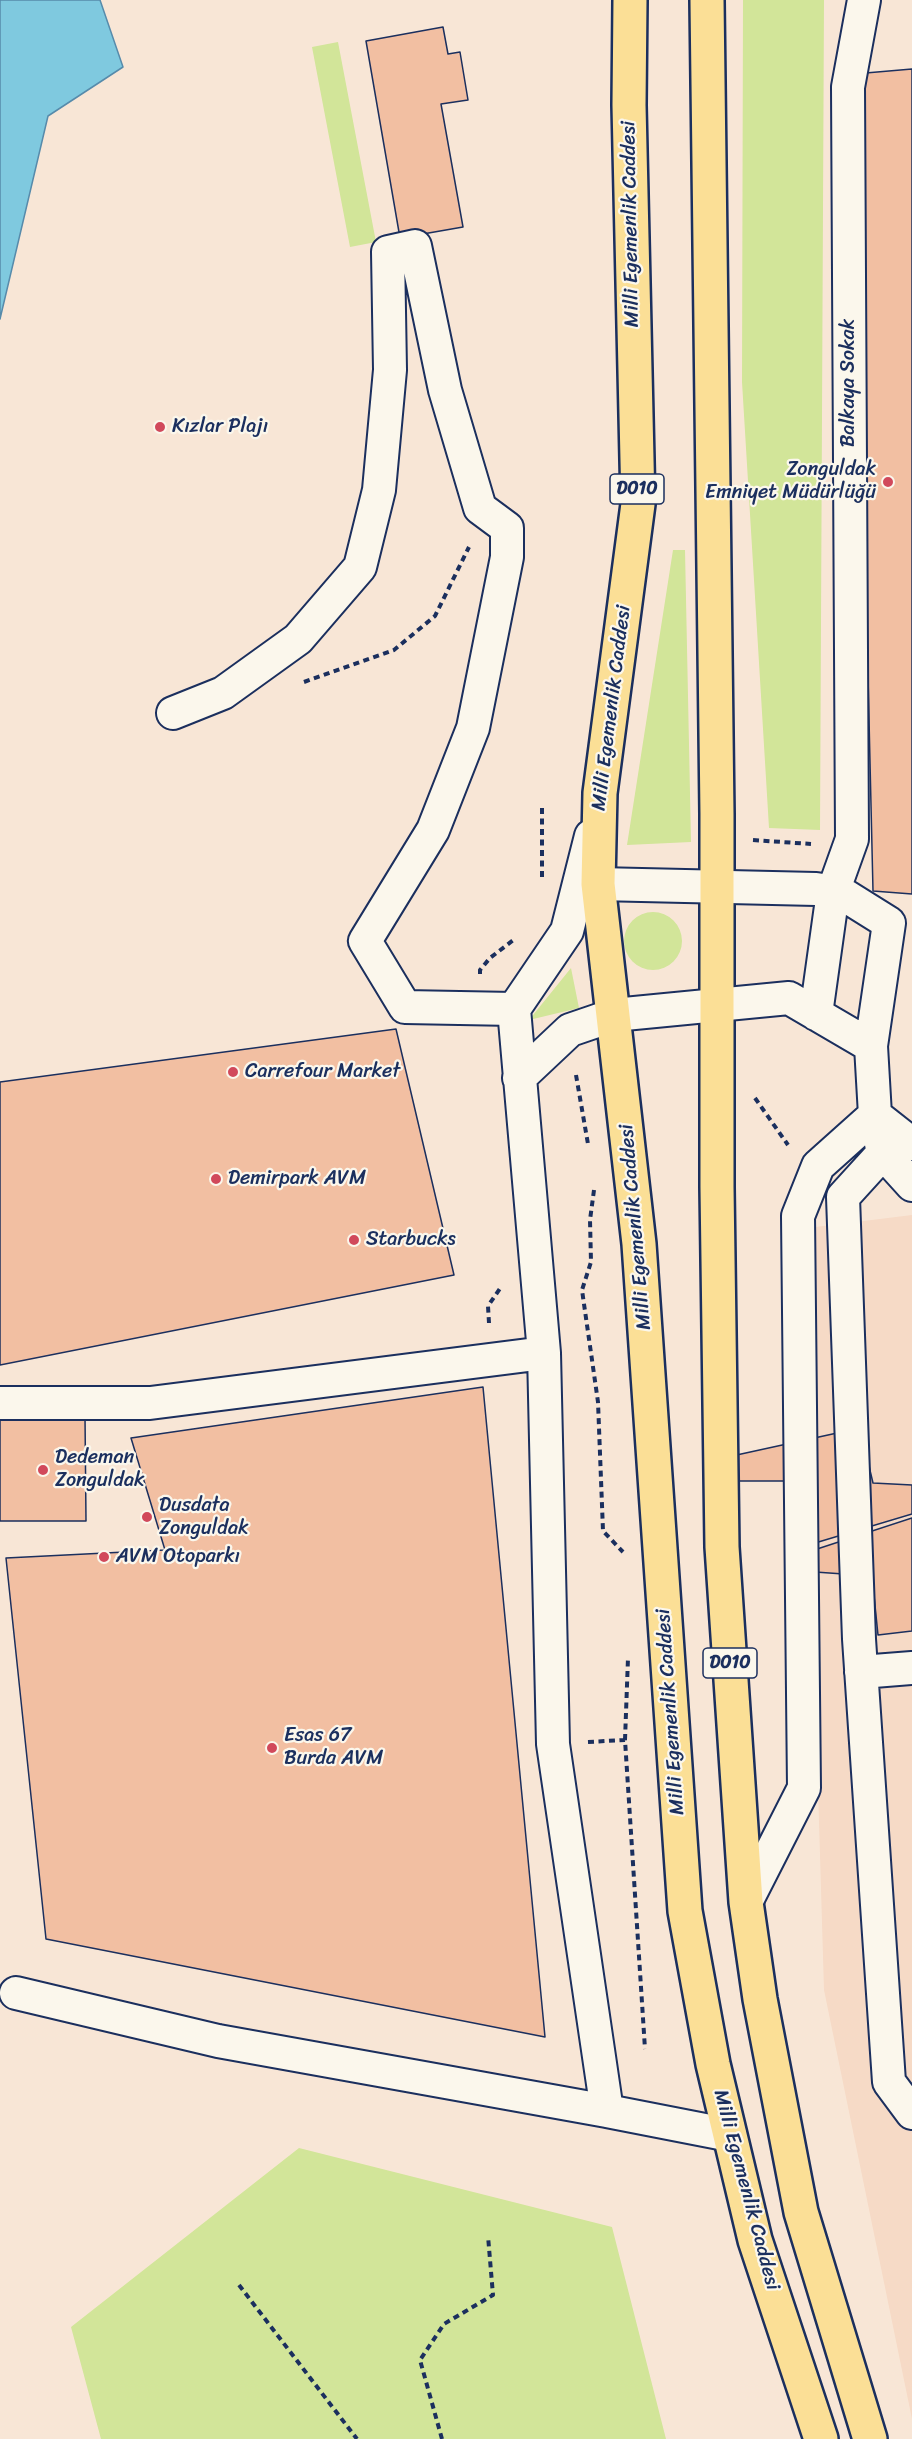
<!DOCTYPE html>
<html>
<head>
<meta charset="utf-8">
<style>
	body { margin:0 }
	canvas { display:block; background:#f8e6d6 }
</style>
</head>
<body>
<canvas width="912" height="2439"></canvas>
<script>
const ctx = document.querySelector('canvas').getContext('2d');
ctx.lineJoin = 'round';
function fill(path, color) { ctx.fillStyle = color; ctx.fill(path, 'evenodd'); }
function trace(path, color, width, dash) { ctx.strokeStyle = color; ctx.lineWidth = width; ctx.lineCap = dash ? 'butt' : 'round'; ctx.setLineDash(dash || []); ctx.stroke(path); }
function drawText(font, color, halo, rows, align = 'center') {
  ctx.font = font + ' Sriracha,sans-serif'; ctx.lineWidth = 4.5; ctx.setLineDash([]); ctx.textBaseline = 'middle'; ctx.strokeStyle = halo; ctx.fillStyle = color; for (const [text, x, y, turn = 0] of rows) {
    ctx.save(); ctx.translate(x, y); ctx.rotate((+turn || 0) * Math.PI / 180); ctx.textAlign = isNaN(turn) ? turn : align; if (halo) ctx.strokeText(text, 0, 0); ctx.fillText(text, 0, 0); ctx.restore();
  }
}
fill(new Path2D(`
	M 912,1215 L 912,2419 L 824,1990 L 811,1551 L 791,1230 Z`), '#f6dac6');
fill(new Path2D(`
	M 743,0 L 824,0 L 820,830 L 769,828 L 742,382 Z
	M 338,42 L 376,242 L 350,247 L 312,47 Z
	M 673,550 L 685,550 L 691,842 L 627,845 Z
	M624 941a29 29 0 1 1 58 0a29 29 0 1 1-58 0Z
	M 571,968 L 579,1008 L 529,1020 Z
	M 299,2148 L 612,2227 L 666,2439 L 101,2439 L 71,2327 Z`), '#d2e599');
const water = new Path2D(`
	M 0,0 L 100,0 L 123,67 L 48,116 L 0,319 Z`);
fill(water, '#7fc9df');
trace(water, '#578bab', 1.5);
const building = new Path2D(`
	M 443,27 L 448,54 L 460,52 L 468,100 L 441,104 L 463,227 L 400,238 L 366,41 Z
	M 912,69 L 912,894 L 873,891 L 854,74 Z
	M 396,1029 L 454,1275 L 0,1365 L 0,1082 Z
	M 483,1387 L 545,2037 L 46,1939 L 6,1558 L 165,1550 L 131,1438 Z
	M 85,1416 L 86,1521 L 0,1521 L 0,1420 Z
	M 860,1428 L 873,1483 L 912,1485 L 912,1514 L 805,1546 L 798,1481 L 736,1481 L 732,1456 Z
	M 912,1518 L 912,1631 L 878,1635 L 872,1576 L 815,1572 L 811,1551 Z`);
fill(building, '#f2bfa2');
trace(building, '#1b2f5e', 1.5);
const minor = new Path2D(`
	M 173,713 L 223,693 L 298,639 L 360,567 L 379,490 L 390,370 L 388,252 L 415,246 L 445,390 L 480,508 L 507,528 L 507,557 L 473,728 L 433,830 L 365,941 L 405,1007 L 514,1009
	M 584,905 L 598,884 L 816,889 L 841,893 L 889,923 L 871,1046 L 875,1115 L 912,1144
	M 816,1014 L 833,892 L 852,839 L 848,87 L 864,0
	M 519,1078 L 570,1030 L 614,1015 L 758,1001 L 789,998 L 871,1046
	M 883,1153 L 843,1197 L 859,1639 L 889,2082 L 912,2113
	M 0,1403 L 150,1403 L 544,1353 L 514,1009 L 567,931 L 591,836
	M 861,1672 L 912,1668
	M 746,1902 L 804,1788 L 798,1216 L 818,1166 L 875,1115 L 883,1153 L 912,1185
	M 16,1993 L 218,2041 L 607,2111 L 553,1744 L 544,1353
	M 607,2111 L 730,2135`);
const trunk = new Path2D(`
	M 630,0 L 629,105 L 638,504 L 600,793 L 598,884 L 639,1244 L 685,1911 L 713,2064 L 755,2240 L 821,2439
	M 707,0 L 717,814 L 717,1187 L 722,1547 L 746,1902 L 760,1999 L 801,2212 L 870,2439`);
trace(minor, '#1b2f5e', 36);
trace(trunk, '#1b2f5e', 38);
trace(new Path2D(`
	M 304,682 L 394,650 L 435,616 L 469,547
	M 753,840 L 811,844
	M 542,877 L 542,806
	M 480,974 L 480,970 L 490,958 L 516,938
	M 576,1075 L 588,1144
	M 755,1098 L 788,1145
	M 594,1190 L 590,1220 L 591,1262 L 582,1290 L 598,1402 L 603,1531 L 623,1552
	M 489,1323 L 488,1306 L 501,1287
	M 625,1740 L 628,1658
	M 588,1742 L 625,1740 L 645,2049
	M 239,2285 L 357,2439
	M 442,2439 L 420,2360 L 444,2324 L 493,2295 L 488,2236`), '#1b2f5e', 4, [6, 4.5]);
trace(minor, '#fbf7ec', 32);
trace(trunk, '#fbdf96', 33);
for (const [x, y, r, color] of [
	[160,427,6,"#d1495b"],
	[888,482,6,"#d1495b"],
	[233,1072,6,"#d1495b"],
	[216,1179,6,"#d1495b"],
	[354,1240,6,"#d1495b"],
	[43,1470,6,"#d1495b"],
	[147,1517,6,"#d1495b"],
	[104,1557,6,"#d1495b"],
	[272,1748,6,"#d1495b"]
]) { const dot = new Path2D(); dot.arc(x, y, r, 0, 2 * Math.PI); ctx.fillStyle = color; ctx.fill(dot); trace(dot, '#fbf7ec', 2); }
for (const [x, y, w] of [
	[637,489,54],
	[730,1663,54]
]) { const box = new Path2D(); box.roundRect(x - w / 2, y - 15, w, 30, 4.5); ctx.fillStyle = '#fbf7ec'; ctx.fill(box); trace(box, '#1b2f5e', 1.5); }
drawText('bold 18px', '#1b2f5e', null, [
	["D010",637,489],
	["D010",730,1663]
]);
drawText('20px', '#1b2f5e', '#fbf7ec', [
	["Milli Egemenlik Caddesi",631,224,-91],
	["Balkaya Sokak",849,383,-90],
	["Milli Egemenlik Caddesi",612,708,-83],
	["Milli Egemenlik Caddesi",636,1227,-95],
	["Milli Egemenlik Caddesi",671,1712,-94],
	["Milli Egemenlik Caddesi",746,2190,75]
]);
drawText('20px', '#1b2f5e', '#fbf7ec', [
	["Kızlar Plajı",172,427],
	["Zonguldak",876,470,"right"],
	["Emniyet Müdürlüğü",876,493,"right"],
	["Carrefour Market",245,1072],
	["Demirpark AVM",228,1179],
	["Starbucks",366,1240],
	["Dedeman",55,1458],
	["Zonguldak",55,1481],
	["Dusdata",159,1506],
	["Zonguldak",159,1529],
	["AVM Otoparkı",116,1557],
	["Esas 67",284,1736],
	["Burda AVM",284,1759]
], 'left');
</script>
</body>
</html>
